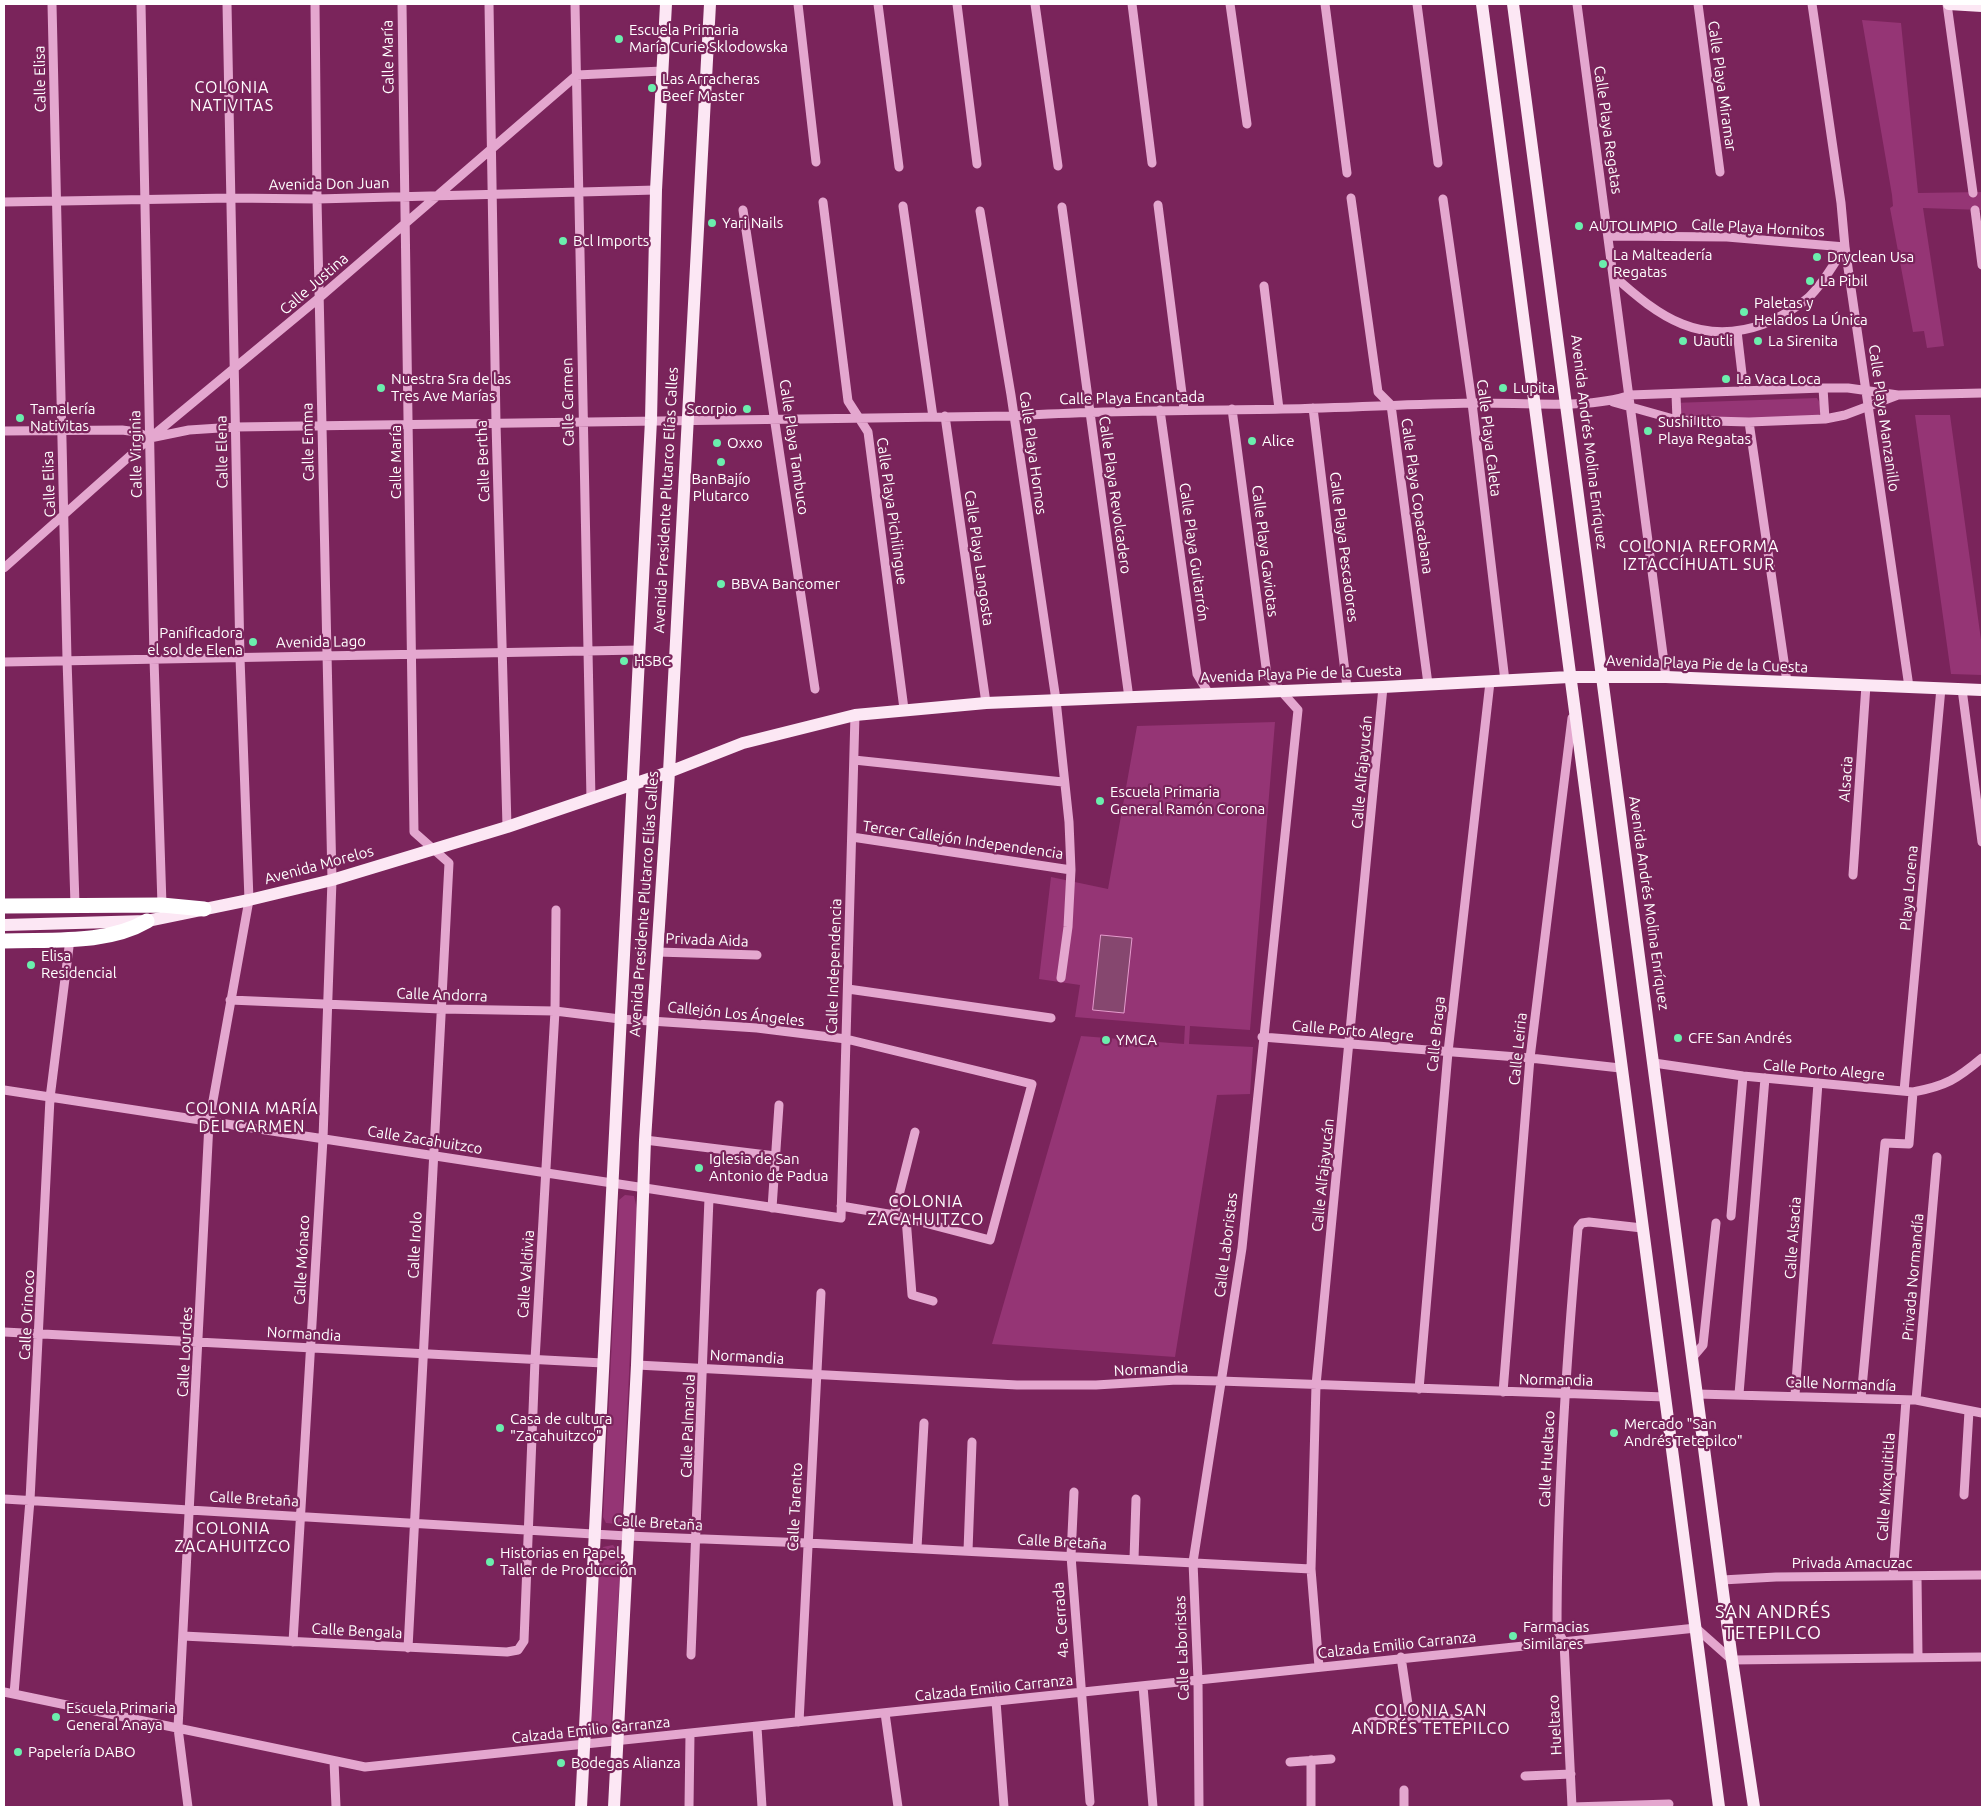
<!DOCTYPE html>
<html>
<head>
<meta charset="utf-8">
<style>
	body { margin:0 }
	#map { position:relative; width:1986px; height:1811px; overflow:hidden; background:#7a245b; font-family:Ubuntu,sans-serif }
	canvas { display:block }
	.frame { position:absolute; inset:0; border:5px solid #fff; pointer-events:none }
</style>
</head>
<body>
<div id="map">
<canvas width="1986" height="1811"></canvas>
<div class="frame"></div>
</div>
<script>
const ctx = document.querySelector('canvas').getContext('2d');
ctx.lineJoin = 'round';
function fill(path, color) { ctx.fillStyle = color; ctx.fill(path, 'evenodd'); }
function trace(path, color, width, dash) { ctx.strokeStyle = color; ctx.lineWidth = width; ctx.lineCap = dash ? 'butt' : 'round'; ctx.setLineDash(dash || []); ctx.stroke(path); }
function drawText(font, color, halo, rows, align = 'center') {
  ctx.font = font + ' Ubuntu,sans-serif'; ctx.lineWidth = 4.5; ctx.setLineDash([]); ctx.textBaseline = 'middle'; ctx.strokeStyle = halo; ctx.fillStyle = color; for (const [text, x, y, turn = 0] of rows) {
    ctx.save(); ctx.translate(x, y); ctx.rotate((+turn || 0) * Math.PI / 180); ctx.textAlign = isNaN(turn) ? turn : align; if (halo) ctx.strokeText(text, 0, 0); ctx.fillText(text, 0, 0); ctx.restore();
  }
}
fill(new Path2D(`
	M 1862,20 L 1901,23 L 1918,193 L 1982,192 L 1982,210 L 1923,208 L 1944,346 L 1927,348 L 1924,331 L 1913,332 L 1890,208 L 1893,206 L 1892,195 Z
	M 1817,398 L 1822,407 L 1820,414 L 1815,417 L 1722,420 L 1674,416 L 1673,403 Z
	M 1915,415 L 1950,415 L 1982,647 L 1982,675 L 1951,674 Z
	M 1275,722 L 1250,1030 L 1190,1026 L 1189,1044 L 1253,1047 L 1250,1094 L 1217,1095 L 1175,1357 L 992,1344 L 1081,1036 L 1184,1044 L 1185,1026 L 1075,1017 L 1080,985 L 1039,979 L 1051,877 L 1108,889 L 1137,726 Z
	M 625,1195 L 634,1196 L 637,1209 L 622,1519 L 618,1524 L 606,1523 L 603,1517 L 619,1200 Z
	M 613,1545 L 620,1554 L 620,1573 L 611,1724 L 605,1734 L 595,1732 L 591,1715 L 599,1556 L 603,1547 Z`), '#953575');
const water = new Path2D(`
	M 1101,935 L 1132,938 L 1124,1013 L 1093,1010 Z`);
fill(water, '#86476f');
trace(water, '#e59bcd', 1);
trace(new Path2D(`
	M 52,4 L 67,659 L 75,904
	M 141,4 L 154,659 L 162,905
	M 402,4 L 414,832 L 449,863 L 408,1648
	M 489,4 L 496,423 L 507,827
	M 575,4 L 591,799
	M 798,4 L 816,162
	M 878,4 L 899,167
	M 957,4 L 977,164
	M 1035,4 L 1058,166
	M 1132,4 L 1152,163
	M 1230,4 L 1247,124
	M 1325,4 L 1347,173
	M 1417,4 L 1438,163
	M 1577,4 L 1666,677
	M 1698,4 L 1720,172
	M 1812,4 L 1841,203 L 1845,247 L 1909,687
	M 1947,4 L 1973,193
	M 1351,198 L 1378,392 L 1391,405 L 1428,684
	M 1443,199 L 1472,403 L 1505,681
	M 4,202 L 231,198 L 317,199 L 656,190
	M 823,202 L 848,401 L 868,432 L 904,709
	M 1158,205 L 1184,409
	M 903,206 L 933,417
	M 1062,207 L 1129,698
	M 743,210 L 815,689
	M 1975,210 L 1982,265
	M 980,211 L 1011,395 L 1056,700 L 1069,822 L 1071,870 L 1068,927 L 1061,978
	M 1609,236 L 1727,237 L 1845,247
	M 1614,276 C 1659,317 1701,347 1764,324 C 1780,317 1796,309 1809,297 C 1824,283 1834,263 1845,247
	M 1264,286 L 1279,409
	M 1737,331 L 1744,391
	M 1823,388 L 1825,419
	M 1676,394 L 1677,420
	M 1613,402 L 1677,420 L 1749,422 L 1825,419 L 1845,415 L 1898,395
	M 1313,408 L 1347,688
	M 1160,410 L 1197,674 L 1209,694
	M 945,416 L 986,703
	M 1749,422 L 1787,682
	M 4,431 L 122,430 L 137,432 L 150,438 L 189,430 L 235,427 L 1013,416 C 1103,410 1193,411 1282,409 C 1346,408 1409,404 1472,403 C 1517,402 1590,410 1630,395 L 1823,388 L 1848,388 L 1898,395 L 1982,393
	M 4,568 L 150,438 L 319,298 L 577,75 L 662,71
	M 4,662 L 639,650
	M 1962,689 L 1982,842
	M 854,760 L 1063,782
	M 852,837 L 1071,870
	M 1853,875 L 1866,685
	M 657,952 L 757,955
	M 848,989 L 1051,1018
	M 230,1000 L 441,1009 L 555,1011 L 620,1019 L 757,1028 L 846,1039 L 1032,1084 L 990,1240 L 894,1215 L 841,1206
	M 1262,1037 L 1530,1058 L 1620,1068
	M 1654,1063 L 1743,1076 L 1913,1092 C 1946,1086 1957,1079 1982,1058
	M 4,1090 L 841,1218 L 855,715
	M 1904,1091 L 1941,688
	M 645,1140 L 775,1156
	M 772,1208 L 779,1105
	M 894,1215 L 915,1132
	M 1731,1216 L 1743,1076
	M 906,1218 L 912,1295 L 933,1301
	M 4,1332 L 603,1363
	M 1692,1358 L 1703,1345 L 1716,1223
	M 637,1365 L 1017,1385 L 1096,1385 L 1177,1380 L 1220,1381 L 1665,1397
	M 1419,1389 L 1448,1052 L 1490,682
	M 1503,1392 L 1530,1058 L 1572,718
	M 1697,1394 L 1916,1400 L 1982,1413
	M 1739,1394 L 1765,1078
	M 1795,1395 L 1818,1083
	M 1861,1398 L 1885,1143 L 1909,1144 L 1913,1092
	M 1916,1400 L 1937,1157
	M 1074,1492 L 1071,1556 L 1090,1802
	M 1964,1495 L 1969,1411
	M 4,1499 L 627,1536 L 807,1543 L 1311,1569
	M 917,1548 L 924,1423
	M 968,1551 L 972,1442
	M 1134,1559 L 1136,1499
	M 1893,1576 L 1906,1400
	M 1917,1577 L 1918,1656
	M 1722,1580 L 1776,1577 L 1982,1575
	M 183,1636 L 507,1652 L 518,1650 L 524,1641 L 535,1360 L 555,1011 L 556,910
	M 293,1642 L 323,1139 L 332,880 L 317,199 L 315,4
	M 691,1655 L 709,1198
	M 1401,1657 L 1410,1718
	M 1319,1667 L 1311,1569 L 1316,1385 L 1383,687
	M 1143,1686 L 1153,1807
	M 4,1692 L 365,1767 L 1696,1628 L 1732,1660 L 1982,1657
	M 14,1694 L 30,1500 L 50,1098 L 70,939
	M 996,1701 L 1004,1807
	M 885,1713 L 898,1807
	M 799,1722 L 821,1293
	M 1371,1722 L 1410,1718 L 1460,1719
	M 757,1727 L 762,1807
	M 1311,1760 L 1311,1807
	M 334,1761 L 336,1807
	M 1290,1762 L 1331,1759
	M 1525,1776 L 1571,1774
	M 188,1807 L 178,1728 L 209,1123 L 249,900 L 240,658 L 227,4
	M 689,1807 L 690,1734
	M 1199,1807 L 1198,1680 L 1193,1562 L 1242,1248 L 1298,710 L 1267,675 L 1232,409
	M 1404,1807 L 1404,1790
	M 1572,1807 L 1564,1642 L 1557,1630 C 1557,1495 1566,1363 1578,1228 L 1582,1223 L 1589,1222 L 1642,1228
	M 1572,1807 L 1669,1804`), '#e4a7cf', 9);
trace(new Path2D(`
	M 1482,4 L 1719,1807
	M 1513,4 L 1732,1660 L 1754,1807
	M 1949,4 L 1982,6
	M 4,925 L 147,921 L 249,900 L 332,880 L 507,827 L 669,772 L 743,743 L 855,715 L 986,703 L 1383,687 L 1569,677 L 1666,677 L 1982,690
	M 581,1807 L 651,420 L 656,190 L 666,4
	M 614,1807 L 637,1365 L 645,1140 L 669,772 L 710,4`), '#fce7f4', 12);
trace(new Path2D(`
	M 4,906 L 162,905 L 204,909
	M 4,941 C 50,939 106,945 147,921`), '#fff', 15);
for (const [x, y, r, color] of [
	[619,39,5,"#6beead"],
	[652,88,5,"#6beead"],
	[712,223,5,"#6beead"],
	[1579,226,5,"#6beead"],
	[563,241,5,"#6beead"],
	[1817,257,5,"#6beead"],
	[1603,264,5,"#6beead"],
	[1810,281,5,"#6beead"],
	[1744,312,5,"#6beead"],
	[1683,341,5,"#6beead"],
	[1758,341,5,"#6beead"],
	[1726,379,5,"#6beead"],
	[381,388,5,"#6beead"],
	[1503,388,5,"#6beead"],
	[747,409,5,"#6beead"],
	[20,418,5,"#6beead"],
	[1648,431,5,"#6beead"],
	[1252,441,5,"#6beead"],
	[717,443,5,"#6beead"],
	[721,462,5,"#6beead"],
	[721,584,5,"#6beead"],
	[253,642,5,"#6beead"],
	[624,661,5,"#6beead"],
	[1100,801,5,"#6beead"],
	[31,965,5,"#6beead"],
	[1678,1038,5,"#6beead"],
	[1106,1040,5,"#6beead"],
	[699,1168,5,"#6beead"],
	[500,1428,5,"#6beead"],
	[1614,1433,5,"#6beead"],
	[490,1562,5,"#6beead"],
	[1513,1636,5,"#6beead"],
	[56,1717,5,"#6beead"],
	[18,1752,5,"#6beead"],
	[561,1763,5,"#6beead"]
]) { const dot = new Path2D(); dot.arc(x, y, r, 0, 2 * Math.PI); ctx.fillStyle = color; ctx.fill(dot); trace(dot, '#7a245b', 2); }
drawText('15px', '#fff', '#7a245b', [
	["Escuela Primaria",629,30],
	["María Curie Sklodowska",629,47],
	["Las Arracheras",662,79],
	["Beef Master",662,96],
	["Yari Nails",722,223],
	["AUTOLIMPIO",1589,226],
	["Bcl Imports",573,241],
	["La Malteadería",1613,255],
	["Regatas",1613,272],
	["Dryclean Usa",1827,257],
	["La Pibil",1820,281],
	["Paletas y",1754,303],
	["Helados La Única",1754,320],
	["Uautli",1693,341],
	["La Sirenita",1768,341],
	["Nuestra Sra de las",391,379],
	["Tres Ave Marías",391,396],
	["La Vaca Loca",1736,379],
	["Lupita",1513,388],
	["Tamalería",30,409],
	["Nativitas",30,426],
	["Scorpio",737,409,"right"],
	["Sushi Itto",1658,422],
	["Playa Regatas",1658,439],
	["Alice",1262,441],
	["Oxxo",727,443],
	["BanBajío",721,479,"center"],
	["Plutarco",721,496,"center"],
	["BBVA Bancomer",731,584],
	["Panificadora",243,633,"right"],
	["el sol de Elena",243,650,"right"],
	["HSBC",634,661],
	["Escuela Primaria",1110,792],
	["General Ramón Corona",1110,809],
	["Elisa",41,956],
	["Residencial",41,973],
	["CFE San Andrés",1688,1038],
	["YMCA",1116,1040],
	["Iglesia de San",709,1159],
	["Antonio de Padua",709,1176],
	["Casa de cultura",510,1419],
	["\"Zacahuitzco\"",510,1436],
	["Mercado \"San",1624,1424],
	["Andrés Tetepilco\"",1624,1441],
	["Historias en Papel.",500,1553],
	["Taller de Producción",500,1570],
	["Farmacias",1523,1627],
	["Similares",1523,1644],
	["Escuela Primaria",66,1708],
	["General Anaya",66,1725],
	["Papelería DABO",28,1752],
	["Bodegas Alianza",571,1763]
], 'left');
drawText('15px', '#fff', '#7a245b', [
	["Calle María",388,57,-91],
	["Calle Elisa",40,79,-91],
	["Calle Playa Miramar",1722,86,82],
	["Calle Playa Regatas",1608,130,82],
	["Avenida Don Juan",329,184,-1],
	["Calle Playa Hornitos",1758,228,3],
	["Calle Justina",314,284,-41],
	["Calle Playa Encantada",1132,398,-1],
	["Calle Carmen",568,402,-91],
	["Calle Playa Manzanillo",1884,418,82],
	["Calle Playa Caleta",1489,438,83],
	["Calle Emma",308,442,-91],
	["Avenida Andrés Molina Enríquez",1589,442,83],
	["Calle Playa Tambuco",794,447,82],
	["Calle Elena",222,452,-91],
	["Calle Playa Hornos",1033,453,82],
	["Calle Virginia",136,454,-91],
	["Calle Bertha",483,461,-92],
	["Calle María",396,462,-90],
	["Calle Elisa",49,484,-92],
	["Calle Playa Revolcadero",1115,495,82],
	["Calle Playa Copacabana",1417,496,82],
	["Avenida Presidente Plutarco Elías Calles",666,500,-87],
	["Calle Playa Pichilingue",892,511,82],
	["Calle Playa Pescadores",1344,547,83],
	["Calle Playa Gaviotas",1265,551,83],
	["Calle Playa Guitarrón",1194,552,82],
	["Calle Playa Langosta",979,558,82],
	["Avenida Lago",321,642,-1],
	["Avenida Playa Pie de la Cuesta",1707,664,2],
	["Avenida Playa Pie de la Cuesta",1301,674,-2],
	["Calle Alfajayucán",1362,772,-85],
	["Alsacia",1846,779,-86],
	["Tercer Callejón Independencia",963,840,8],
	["Avenida Morelos",319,865,-15],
	["Playa Lorena",1909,888,-85],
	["Avenida Andrés Molina Enríquez",1649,903,82],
	["Avenida Presidente Plutarco Elías Calles",644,904,-86],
	["Privada Aida",707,940,2],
	["Calle Independencia",834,966,-88],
	["Calle Andorra",442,995,2],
	["Callejón Los Ángeles",736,1014,6],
	["Calle Porto Alegre",1353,1031,5],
	["Calle Braga",1436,1034,-84],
	["Calle Leiria",1518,1049,-84],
	["Calle Porto Alegre",1824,1070,5],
	["Calle Zacahuitzco",425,1140,9],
	["Calle Alfajayucán",1323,1175,-84],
	["Calle Alsacia",1793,1238,-86],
	["Calle Irolo",415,1245,-87],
	["Calle Laboristas",1226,1245,-83],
	["Calle Mónaco",302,1260,-87],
	["Calle Valdivia",526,1274,-86],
	["Privada Normandía",1913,1277,-85],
	["Calle Orinoco",27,1315,-87],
	["Normandia",304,1334,3],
	["Calle Lourdes",185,1352,-87],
	["Normandia",747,1357,3],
	["Normandia",1151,1369,-3],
	["Normandia",1556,1380,1],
	["Calle Normandía",1841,1384,2],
	["Calle Palmarola",688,1426,-88],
	["Calle Hueltaco",1547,1459,-87],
	["Calle Mixquititla",1886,1487,-86],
	["Calle Bretaña",254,1499,3],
	["Calle Tarento",795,1507,-87],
	["Calle Bretaña",658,1523,3],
	["Calle Bretaña",1062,1542,3],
	["Privada Amacuzac",1852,1563],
	["4a. Cerrada",1061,1620,-94],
	["Calle Bengala",357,1631,3],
	["Calzada Emilio Carranza",1397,1645,-6],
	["Calle Laboristas",1182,1648,-92],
	["Calzada Emilio Carranza",994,1688,-6],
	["Hueltaco",1555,1725,-93],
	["Calzada Emilio Carranza",591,1730,-6]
]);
ctx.letterSpacing = '1px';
drawText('16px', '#fff', '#7a245b', [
	["COLONIA",232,88],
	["NATIVITAS",232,106],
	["COLONIA REFORMA",1699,547],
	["IZTACCÍHUATL SUR",1699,565],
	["COLONIA MARÍA",252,1109],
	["DEL CARMEN",252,1127],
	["COLONIA",926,1202],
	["ZACAHUITZCO",926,1220],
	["COLONIA",233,1529],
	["ZACAHUITZCO",233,1547],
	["COLONIA SAN",1431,1711],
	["ANDRÉS TETEPILCO",1431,1729]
]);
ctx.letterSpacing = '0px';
ctx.letterSpacing = '1px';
drawText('18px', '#fff', '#7a245b', [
	["SAN ANDRÉS",1773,1612],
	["TETEPILCO",1773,1633]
]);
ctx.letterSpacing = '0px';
</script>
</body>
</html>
